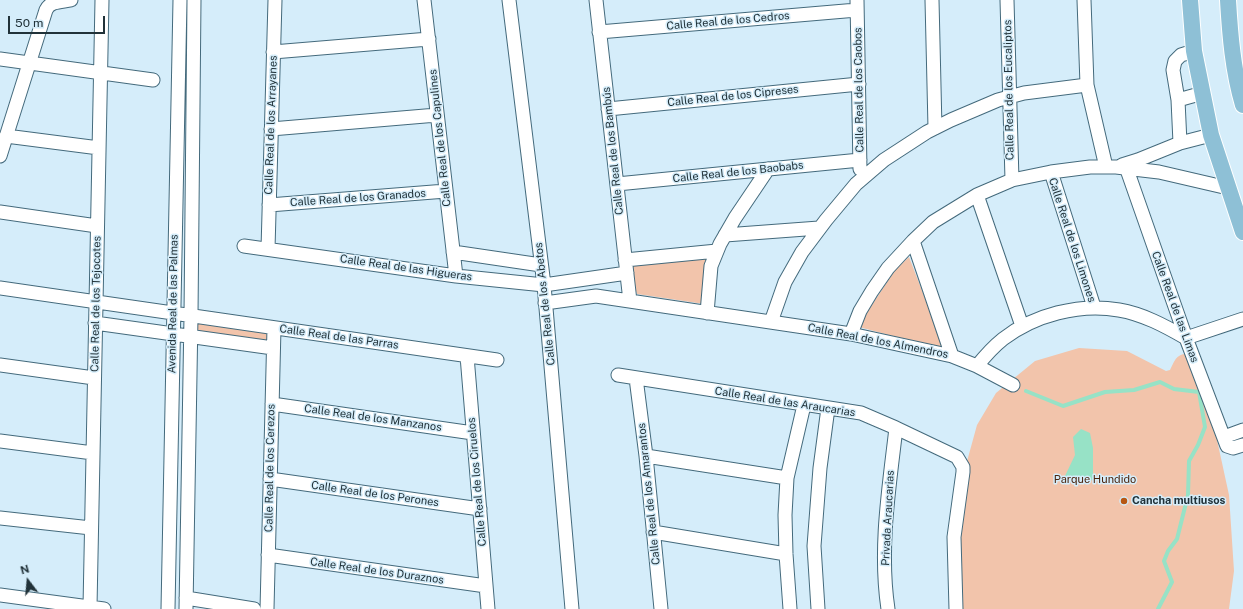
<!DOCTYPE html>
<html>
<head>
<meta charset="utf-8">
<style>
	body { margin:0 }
	#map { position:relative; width:1243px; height:609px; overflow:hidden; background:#d5edfa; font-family:"Public Sans",sans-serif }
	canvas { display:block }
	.north { position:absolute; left:8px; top:561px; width:40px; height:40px; -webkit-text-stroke:3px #d5edfa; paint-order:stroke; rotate:344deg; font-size:11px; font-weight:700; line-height:16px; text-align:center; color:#213239 }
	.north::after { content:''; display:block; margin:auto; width:14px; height:18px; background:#213239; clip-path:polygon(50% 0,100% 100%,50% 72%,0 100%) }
	.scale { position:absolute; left:8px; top:16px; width:97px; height:18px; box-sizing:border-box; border:2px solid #213239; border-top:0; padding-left:5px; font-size:12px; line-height:14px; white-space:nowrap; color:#213239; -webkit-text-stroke:3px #d5edfa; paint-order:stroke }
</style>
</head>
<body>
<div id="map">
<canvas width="1243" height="609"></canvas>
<div class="north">N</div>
<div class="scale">50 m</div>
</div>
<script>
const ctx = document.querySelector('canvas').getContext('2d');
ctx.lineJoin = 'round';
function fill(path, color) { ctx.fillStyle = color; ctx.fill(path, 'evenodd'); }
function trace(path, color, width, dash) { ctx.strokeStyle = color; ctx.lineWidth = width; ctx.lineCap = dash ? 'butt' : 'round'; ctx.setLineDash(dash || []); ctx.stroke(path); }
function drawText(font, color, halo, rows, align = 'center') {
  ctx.font = font + ' "Public Sans",sans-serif'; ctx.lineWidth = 3; ctx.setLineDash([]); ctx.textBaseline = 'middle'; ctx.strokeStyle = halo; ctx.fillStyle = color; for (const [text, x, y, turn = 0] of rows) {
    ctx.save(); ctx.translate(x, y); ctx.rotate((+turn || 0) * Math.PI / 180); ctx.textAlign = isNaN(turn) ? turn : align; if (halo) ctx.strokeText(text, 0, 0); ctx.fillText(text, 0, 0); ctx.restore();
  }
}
fill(new Path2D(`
	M 712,254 L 704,304 L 637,294 L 631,275 L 631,262 Z
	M 909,257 L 945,350 L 859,327 L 864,317 L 895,270 Z
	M 195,319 L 271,329 L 269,345 L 195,334 Z
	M 1079,348 L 1127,351 L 1166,371 L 1170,370 C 1174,362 1176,354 1186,354 L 1214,426 L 1229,495 L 1234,571 L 1229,609 L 963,609 L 959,520 L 966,465 L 977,425 L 996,393 L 1035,361 Z`), '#f2c4ab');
fill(new Path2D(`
	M 1081,429 L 1090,433 L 1093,448 L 1093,480 L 1084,482 L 1064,478 L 1075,455 L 1073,437 Z`), '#97e2c6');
trace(new Path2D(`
	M 1026,391 L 1063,406 L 1105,392 L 1134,390 L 1160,382 L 1174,389 L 1199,392 L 1205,427 L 1198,445 L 1189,461 L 1188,495 L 1177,539 L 1168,551 L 1164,561 L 1172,582 L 1158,609`), '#97e2c6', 4);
const minor = new Path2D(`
	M 424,0 L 456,276
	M 509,0 L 544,285 L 572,609
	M 596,0 L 630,301
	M 857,0 L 860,169
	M 932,0 L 935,128
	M 1007,0 L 1012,180
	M 1084,0 L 1087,85 L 1106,167
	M 599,32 L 857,10
	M 273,52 L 429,39
	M 0,59 L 153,80
	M 1178,100 L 1203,93
	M 608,109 L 859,84
	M 271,129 L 437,115
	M 6,136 L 99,148
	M 1180,143 L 1178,100 L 1173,70 L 1175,61 L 1181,55 L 1194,51
	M 0,156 L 46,10 C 50,1 61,2 71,0
	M 1125,164 L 1186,338 L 1227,446 L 1233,448 L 1243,445
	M 1122,165 L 1138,160 L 1180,143 L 1211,135
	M 1051,172 L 1094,307
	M 617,184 L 860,160
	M 977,195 L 1022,326
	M 269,205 L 446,191
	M 0,212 L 97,226
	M 725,235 L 819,228
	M 913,241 L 952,356
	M 244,246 L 456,276 L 544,285 L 627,273
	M 268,249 L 275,0
	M 453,252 L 541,265
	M 625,260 L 717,251
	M 0,288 L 497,360
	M 545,303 L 596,296 L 851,334 L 952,356 L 977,366 L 1013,385
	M 707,313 L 711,266 L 720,244 L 735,218 L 768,169
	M 771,322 L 785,282 L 802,252 L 826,220 L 856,184 L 884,160 L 927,132 L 951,120 L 998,100 L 1024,93 L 1087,85
	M 95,323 L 273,348
	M 851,334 L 860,311 L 872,291 L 888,268 L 913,241 L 933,222 L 977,195 L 1012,180 L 1051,172 L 1090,167 L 1116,167 L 1159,172 L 1228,188
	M 467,356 L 488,609
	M 0,365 L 94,378
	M 977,366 C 985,356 993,347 1003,339 C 1034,315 1079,303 1119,310 C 1143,314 1165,326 1186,338 L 1243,319
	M 618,375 L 861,413 L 896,428 L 957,457 L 963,467 L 963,472 L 954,537 L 956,609
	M 636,378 L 646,456 L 661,609
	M 272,404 L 473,433
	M 1224,437 L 1243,430
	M 0,441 L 93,453
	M 646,456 L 787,478
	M 270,479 L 480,509
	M 0,518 L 91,528
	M 653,532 L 786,554
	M 268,555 L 486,586
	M 0,595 L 104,609
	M 186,598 L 254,609
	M 90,607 L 102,0
	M 168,609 L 180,0
	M 186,609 L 191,316 L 194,0
	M 267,609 L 274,328
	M 790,609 L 786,554 L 785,515 L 787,478 L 804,405
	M 818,609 L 814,546 L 820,468 L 828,408
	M 888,609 C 879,549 889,488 896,428`);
const major = new Path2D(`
	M 1190,0 L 1194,51 L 1211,135 L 1243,232
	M 1228,0 C 1230,35 1233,71 1243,105`);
trace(minor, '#446a7c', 15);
trace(major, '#fff', 18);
trace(minor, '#fff', 13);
trace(major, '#8ec0d6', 16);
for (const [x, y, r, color] of [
	[1124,501,4,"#b75713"]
]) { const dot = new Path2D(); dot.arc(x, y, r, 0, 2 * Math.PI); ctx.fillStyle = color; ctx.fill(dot); trace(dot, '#d5edfa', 1.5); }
drawText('11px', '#213239', '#d5edfa', [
	["Calle Real de los Cedros",728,21,-5],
	["Calle Real de los Caobos",859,90,-91],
	["Calle Real de los Eucaliptos",1009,90,-91],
	["Calle Real de los Cipreses",733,96,-6],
	["Calle Real de los Arrayanes",271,125,-88],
	["Calle Real de los Capulines",440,138,-96],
	["Calle Real de los Bambús",613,151,-96],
	["Calle Real de los Baobabs",738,172,-6],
	["Calle Real de los Granados",358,198,-4],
	["Calle Real de los Limones",1072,240,72],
	["Calle Real de las Higueras",406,268,8],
	["Calle Real de los Tejocotes",96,304,-89],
	["Avenida Real de las Palmas",173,304,-89],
	["Calle Real de los Abetos",545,304,-96],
	["Calle Real de las Limas",1175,307,70],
	["Calle Real de las Parras",339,337,8],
	["Calle Real de los Almendros",878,341,11],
	["Calle Real de las Araucarias",785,402,9],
	["Calle Real de los Manzanos",373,418,8],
	["Calle Real de los Cerezos",270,468,-89],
	["Calle Real de los Ciruelos",477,482,-95],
	["Calle Real de los Perones",375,494,8],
	["Calle Real de los Amarantos",649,494,-96],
	["Privada Araucarias",888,518,-87],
	["Calle Real de los Duraznos",377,571,8]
]);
drawText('11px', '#4b240d', '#d5edfa', [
	["Parque Hundido",1095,480]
]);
drawText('bold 11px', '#213239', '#d5edfa', [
	["Cancha multiusos",1132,501]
], 'left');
</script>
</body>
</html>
